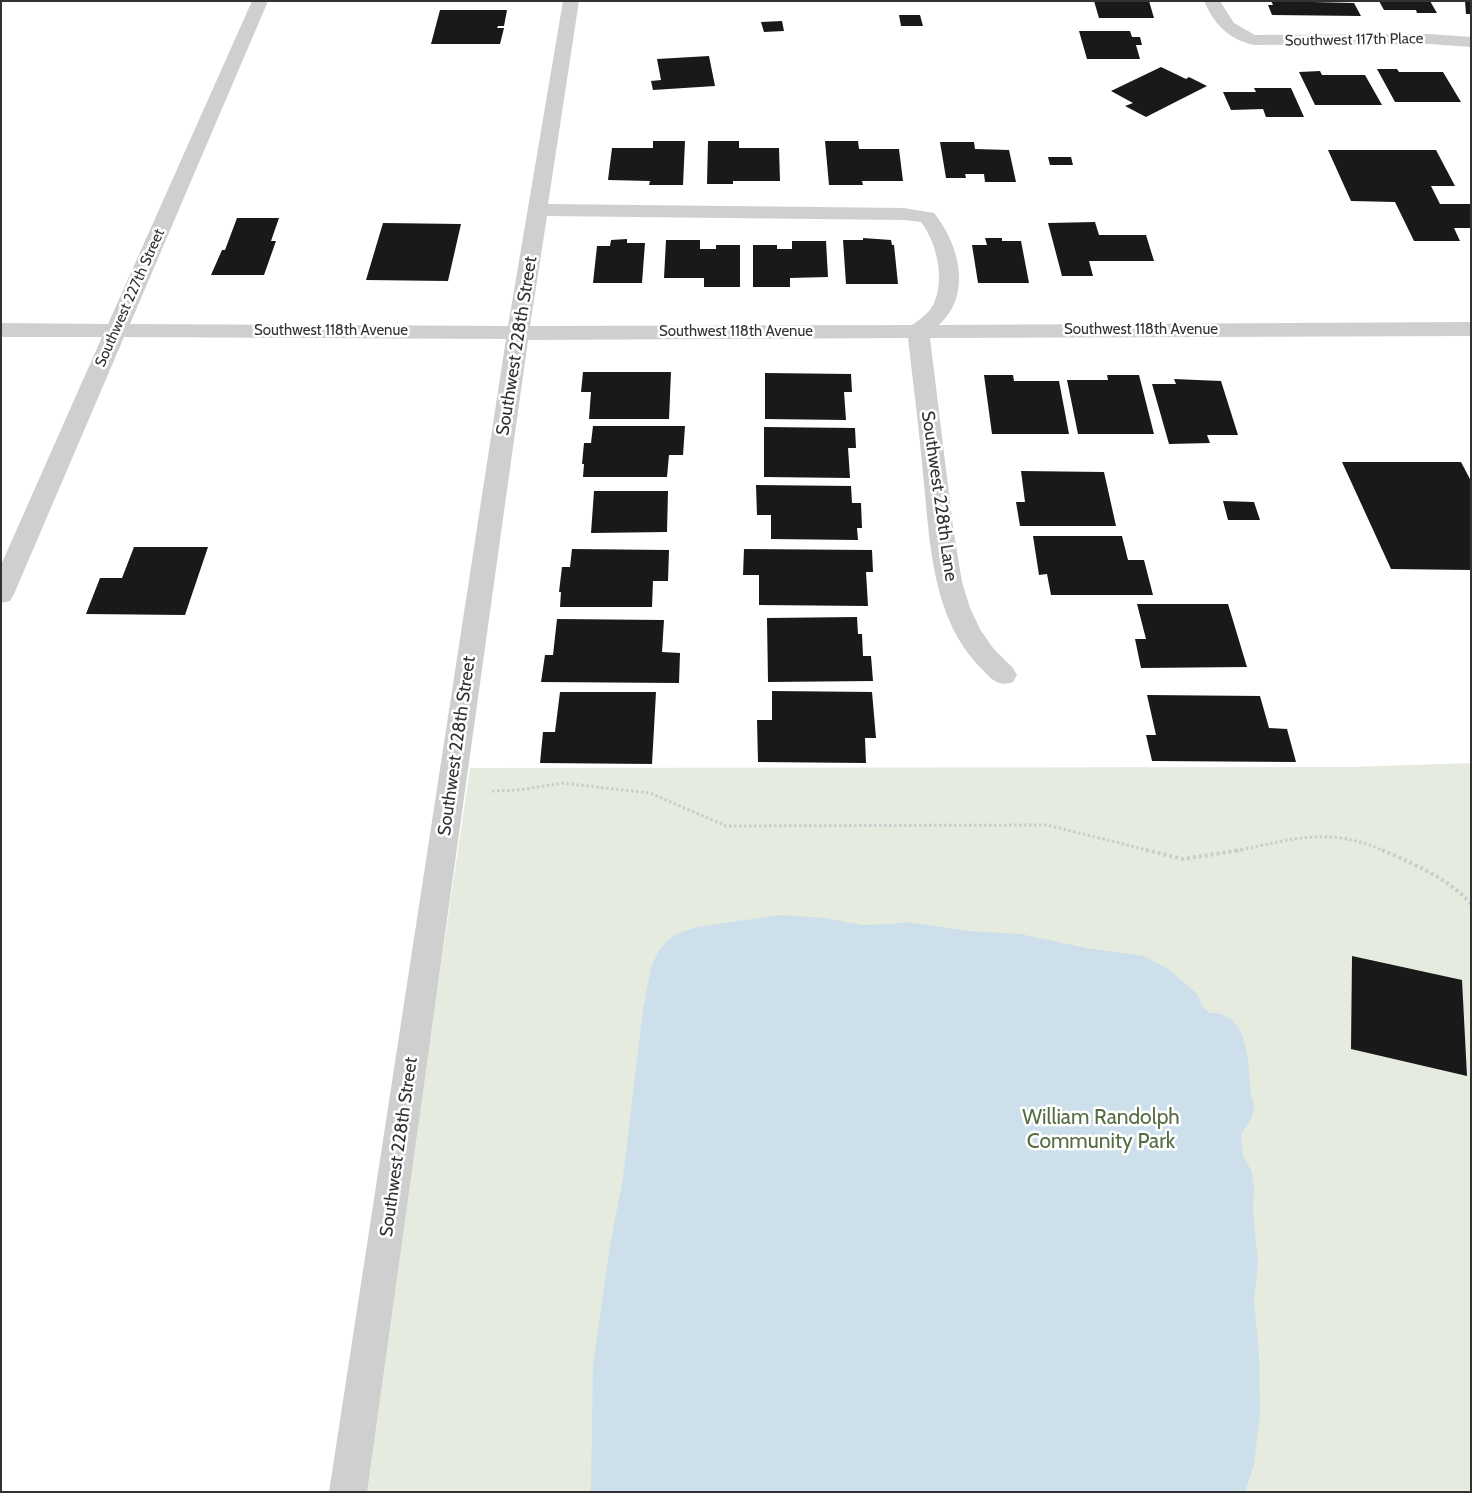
<!DOCTYPE html>
<html>
<head>
<meta charset="utf-8">
<style>
	body { margin:0 }
	#map { position:relative; width:1472px; height:1493px; overflow:hidden; background:#fff; font-family:Cabin,sans-serif }
	canvas { display:block }
	.frame { position:absolute; inset:0; border:2px solid #323232; pointer-events:none }
</style>
</head>
<body>
<div id="map">
<canvas width="1472" height="1493"></canvas>
<div class="frame"></div>
</div>
<script>
const ctx = document.querySelector('canvas').getContext('2d');
ctx.lineJoin = 'round';
function fill(path, color) { ctx.fillStyle = color; ctx.fill(path, 'evenodd'); }
function trace(path, color, width, dash) { ctx.strokeStyle = color; ctx.lineWidth = width; ctx.lineCap = dash ? 'butt' : 'round'; ctx.setLineDash(dash || []); ctx.stroke(path); }
function drawText(font, color, halo, rows, align = 'center') {
  ctx.font = font + ' Cabin,sans-serif'; ctx.lineWidth = 5; ctx.setLineDash([]); ctx.textBaseline = 'middle'; ctx.strokeStyle = halo; ctx.fillStyle = color; for (const [text, x, y, turn = 0] of rows) {
    ctx.save(); ctx.translate(x, y); ctx.rotate((+turn || 0) * Math.PI / 180); ctx.textAlign = isNaN(turn) ? turn : align; if (halo) ctx.strokeText(text, 0, 0); ctx.fillText(text, 0, 0); ctx.restore();
  }
}
fill(new Path2D(`
	M 1471,763 L 1471,1492 L 363,1492 L 470,768 L 1351,767 Z`), '#e5ebdf');
fill(new Path2D(`
	M 780,915 L 824,918 L 863,925 L 892,924 L 906,922 L 969,931 L 1020,934 L 1086,948 L 1144,956 L 1168,969 L 1197,994 L 1203,1007 L 1210,1013 C 1251,1011 1248,1067 1251,1095 C 1252,1099 1254,1103 1254,1106 C 1254,1117 1247,1126 1241,1133 L 1243,1157 L 1251,1170 L 1254,1186 L 1253,1210 L 1258,1263 L 1254,1300 L 1259,1354 L 1260,1412 L 1254,1465 L 1245,1492 L 591,1492 L 593,1365 L 610,1245 L 623,1178 L 643,1009 L 651,968 L 658,952 L 667,941 L 676,934 L 697,927 Z`), '#cddfea');
fill(new Path2D(`
	M 1094,1 L 1149,1 L 1154,18 L 1099,18 Z
	M 1271,1 L 1354,3 L 1361,16 L 1272,15 L 1268,5 L 1273,5 Z
	M 1379,1 L 1430,1 L 1437,13 L 1417,13 L 1416,10 L 1384,10 Z
	M 1465,1 L 1471,1 L 1471,14 L 1466,14 Z
	M 440,10 L 507,10 L 504,26 L 498,26 L 497,28 L 504,28 L 500,44 L 431,44 Z
	M 899,15 L 920,15 L 923,26 L 901,26 Z
	M 782,21 L 784,31 L 764,32 L 761,22 Z
	M 1079,31 L 1130,31 L 1132,37 L 1140,37 L 1142,45 L 1136,45 L 1140,59 L 1087,59 Z
	M 709,56 L 715,86 L 653,90 L 651,81 L 661,80 L 657,59 Z
	M 1161,67 L 1186,79 L 1189,77 L 1207,86 L 1146,117 L 1125,106 L 1133,103 L 1111,91 Z
	M 1377,69 L 1397,69 L 1399,72 L 1443,72 L 1461,102 L 1395,102 Z
	M 1320,71 L 1322,75 L 1365,75 L 1382,105 L 1315,105 L 1299,72 Z
	M 1254,88 L 1291,88 L 1304,117 L 1266,117 L 1263,109 L 1231,110 L 1223,92 L 1256,92 Z
	M 653,141 L 685,141 L 683,185 L 649,185 L 650,181 L 608,180 L 612,148 L 653,148 Z
	M 708,141 L 739,141 L 739,148 L 779,148 L 780,181 L 733,181 L 733,184 L 707,184 Z
	M 825,141 L 858,141 L 859,149 L 899,149 L 903,181 L 862,181 L 863,185 L 829,185 Z
	M 940,142 L 974,142 L 975,149 L 1009,150 L 1016,182 L 985,182 L 984,174 L 965,174 L 966,178 L 946,178 Z
	M 1328,150 L 1436,150 L 1455,186 L 1431,186 L 1440,204 L 1471,204 L 1471,228 L 1454,228 L 1460,241 L 1414,241 L 1395,202 L 1351,201 Z
	M 1048,157 L 1071,157 L 1073,165 L 1050,165 Z
	M 237,218 L 279,218 L 271,241 L 276,241 L 264,275 L 211,275 L 222,250 L 225,250 Z
	M 1095,222 L 1099,235 L 1146,235 L 1154,261 L 1089,261 L 1093,276 L 1062,276 L 1048,223 Z
	M 383,223 L 461,224 L 448,281 L 366,280 Z
	M 863,238 L 891,240 L 892,245 L 894,245 L 898,284 L 846,284 L 843,240 L 863,240 Z
	M 985,238 L 1002,238 L 1002,241 L 1021,241 L 1029,283 L 978,283 L 972,245 L 987,245 Z
	M 627,239 L 627,243 L 645,243 L 642,283 L 593,283 L 597,246 L 610,246 L 611,240 Z
	M 666,240 L 700,240 L 700,249 L 716,249 L 716,245 L 740,245 L 740,287 L 704,287 L 704,278 L 664,278 Z
	M 792,241 L 826,241 L 828,277 L 790,278 L 790,287 L 753,287 L 753,245 L 777,245 L 777,249 L 792,249 Z
	M 583,372 L 671,372 L 669,419 L 589,419 L 591,392 L 581,392 Z
	M 765,373 L 851,374 L 852,392 L 844,392 L 846,420 L 765,419 Z
	M 984,375 L 1013,375 L 1014,381 L 1059,381 L 1069,434 L 992,434 Z
	M 1107,375 L 1139,375 L 1154,434 L 1078,434 L 1067,380 L 1108,380 Z
	M 1174,379 L 1221,381 L 1238,435 L 1207,435 L 1210,443 L 1169,444 L 1152,384 L 1176,384 Z
	M 593,426 L 685,426 L 683,455 L 669,455 L 667,477 L 583,477 L 584,464 L 582,464 L 584,443 L 591,443 Z
	M 764,427 L 855,428 L 856,448 L 848,448 L 850,478 L 764,477 Z
	M 1342,462 L 1461,462 L 1471,481 L 1471,570 L 1391,569 Z
	M 1021,471 L 1104,472 L 1116,526 L 1020,526 L 1016,502 L 1025,502 Z
	M 756,485 L 851,486 L 852,503 L 861,503 L 862,528 L 857,528 L 858,540 L 771,539 L 771,515 L 757,515 Z
	M 594,491 L 668,491 L 667,532 L 591,533 Z
	M 1223,501 L 1254,502 L 1260,520 L 1228,520 Z
	M 1033,536 L 1122,536 L 1128,560 L 1144,560 L 1153,595 L 1051,595 L 1047,574 L 1039,575 Z
	M 134,547 L 208,547 L 185,615 L 86,614 L 100,578 L 122,578 Z
	M 572,549 L 669,550 L 668,581 L 653,581 L 652,607 L 560,607 L 561,592 L 559,592 L 562,567 L 570,567 Z
	M 744,549 L 872,550 L 873,572 L 866,572 L 868,606 L 759,605 L 759,575 L 743,575 Z
	M 1137,604 L 1228,604 L 1247,667 L 1141,668 L 1135,639 L 1146,639 Z
	M 857,617 L 858,634 L 862,634 L 863,656 L 871,656 L 873,681 L 768,682 L 767,618 Z
	M 557,619 L 664,620 L 662,652 L 680,653 L 679,683 L 541,682 L 545,655 L 553,655 Z
	M 772,691 L 872,692 L 876,738 L 865,738 L 866,763 L 758,762 L 757,720 L 772,720 Z
	M 560,692 L 656,692 L 652,764 L 540,763 L 543,732 L 555,732 Z
	M 1147,695 L 1260,696 L 1269,728 L 1287,729 L 1296,762 L 1152,761 L 1146,735 L 1156,735 Z
	M 1352,956 L 1462,980 L 1467,1076 L 1351,1049 Z`), '#191919');
trace(new Path2D(`
	M 492,791 L 520,790 L 562,783 L 650,793 L 726,826 L 1047,825 L 1151,851
	M 1236,851 C 1292,839 1329,826 1384,851`), '#ccc', 3, [2.5, 2.5]);
trace(new Path2D(`
	M 1146,850 L 1183,859 L 1241,850
	M 1382,850 C 1413,864 1447,877 1471,904`), '#ccc', 4, [3, 3]);
fill(new Path2D(`
	M 252,1 L 268,1 L 130,324 L 508,326 L 563,1 L 579,1 L 548,204 L 904,208 L 934,213 C 959,244 973,294 939,325 L 1471,322 L 1471,336 L 930,338 L 953,527 L 962,582 L 970,608 L 980,629 L 993,648 L 1013,668 L 1017,675 L 1013,682 C 998,687 992,680 982,669 C 931,619 930,540 923,474 C 919,428 913,383 908,338 L 528,340 L 367,1492 L 329,1492 L 506,339 L 124,337 L 14,594 L 10,601 L 1,603 L 1,565 L 102,337 L 1,337 L 1,323 L 108,324 ZM 547,216 L 904,220 L 921,222 C 937,243 945,279 934,303 C 930,313 920,319 912,325 L 530,326 Z
	M 1204,1 L 1220,1 L 1234,23 L 1255,35 L 1429,34 L 1471,37 L 1471,47 L 1429,44 L 1254,45 C 1228,39 1215,25 1204,1 Z`), '#cfcfcf');
drawText('15px', '#323232', '#fff', [
	["Southwest 117th Place",1354,40,-1],
	["Southwest 227th Street",130,298,-66],
	["Southwest 118th Avenue",1141,330],
	["Southwest 118th Avenue",331,331],
	["Southwest 118th Avenue",736,332]
]);
drawText('18px', '#323232', '#fff', [
	["Southwest 228th Street",517,346,-81],
	["Southwest 228th Lane",939,496,82],
	["Southwest 228th Street",457,746,-82],
	["Southwest 228th Street",399,1147,-82]
]);
drawText('21px', '#556c42', '#fff', [
	["William Randolph",1101,1118],
	["Community Park",1101,1142]
]);
</script>
</body>
</html>
